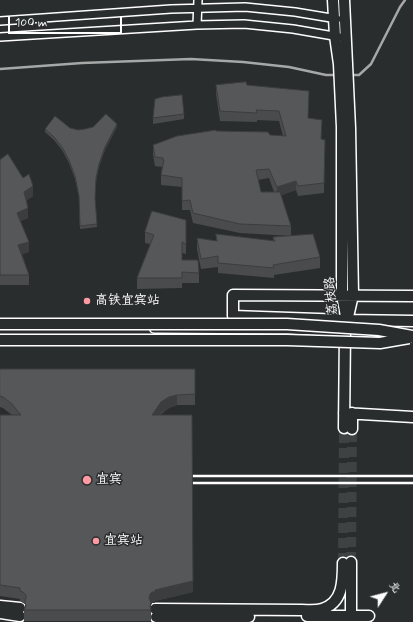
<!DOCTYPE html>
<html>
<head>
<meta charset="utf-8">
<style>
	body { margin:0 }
	#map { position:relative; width:413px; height:622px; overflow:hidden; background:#2a2d2e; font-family:Mynerve,"LXGW WenKai TC",sans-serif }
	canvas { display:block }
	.north { position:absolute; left:365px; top:574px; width:40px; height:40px; -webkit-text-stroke:3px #2a2d2e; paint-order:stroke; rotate:54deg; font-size:11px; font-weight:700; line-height:16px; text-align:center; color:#fff }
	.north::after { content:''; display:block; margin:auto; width:14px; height:18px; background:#fff; clip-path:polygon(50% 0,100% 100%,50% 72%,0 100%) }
	.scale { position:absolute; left:8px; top:16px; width:114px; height:18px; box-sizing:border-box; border:2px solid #fff; border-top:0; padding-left:5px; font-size:12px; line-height:14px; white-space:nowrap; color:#fff; -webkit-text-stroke:3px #2a2d2e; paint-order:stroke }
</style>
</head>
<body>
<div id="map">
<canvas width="413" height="622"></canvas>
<div class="north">北</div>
<div class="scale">100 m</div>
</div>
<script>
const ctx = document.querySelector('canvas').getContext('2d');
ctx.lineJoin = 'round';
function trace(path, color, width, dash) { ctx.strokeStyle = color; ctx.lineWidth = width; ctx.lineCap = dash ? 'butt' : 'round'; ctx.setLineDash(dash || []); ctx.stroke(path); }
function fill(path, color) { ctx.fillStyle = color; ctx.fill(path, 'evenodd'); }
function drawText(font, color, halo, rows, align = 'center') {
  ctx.font = font + ' Mynerve,"LXGW WenKai TC",sans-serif'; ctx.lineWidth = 3; ctx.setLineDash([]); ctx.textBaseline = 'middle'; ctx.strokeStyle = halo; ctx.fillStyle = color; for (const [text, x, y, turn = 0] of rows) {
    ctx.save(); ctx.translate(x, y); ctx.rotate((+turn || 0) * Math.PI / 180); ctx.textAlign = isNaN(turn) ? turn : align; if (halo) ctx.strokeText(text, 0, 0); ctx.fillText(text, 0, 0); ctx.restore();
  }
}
trace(new Path2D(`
	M 0,69 L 82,63 L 191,59 L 243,62 L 289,67 L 326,75 L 338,75
	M 351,75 L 359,75 L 371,64 L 400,7 L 405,0`), '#a6a7a7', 2.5);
trace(new Path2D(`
	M 351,562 L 352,429
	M 343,563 L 344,428`), '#3f4243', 10, [10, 5]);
const street = new Path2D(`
	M 0,21 L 171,9 L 245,7 L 295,12 L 337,19
	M 197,25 L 198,0
	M 0,37 L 197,25 L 244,24 L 293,29 L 345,38
	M 154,329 L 288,330 L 345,333`);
const secondary = new Path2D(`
	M 333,0 L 335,36 L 339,64 L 342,127 L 342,295 L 346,316
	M 344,0 L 350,128 L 353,295 L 345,330 L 344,428
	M 413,296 L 233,295 L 233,316 L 346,320 L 413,321
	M 344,413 L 413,417
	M 352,429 L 352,413
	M 0,606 L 20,608
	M 155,609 L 302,610 C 309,610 315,611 322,609 C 343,603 343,581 343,563
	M 0,613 L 20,616
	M 307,616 L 369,616
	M 351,616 L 351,562
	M 156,617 L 249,617`);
trace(street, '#fff', 10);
trace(secondary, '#fff', 13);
trace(street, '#2a2d2e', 7);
trace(secondary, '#2a2d2e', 10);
trace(new Path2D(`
	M 181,476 L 413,476
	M 181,483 L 413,483`), '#fff', 2.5);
const secondaryBridge = new Path2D(`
	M 0,324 L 287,324 L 379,330 L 413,336
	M 0,340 L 287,340 L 380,343 L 409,338`);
trace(secondaryBridge, '#fff', 13, []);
trace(secondaryBridge, '#2a2d2e', 10);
fill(new Path2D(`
	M 216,85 L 247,85 L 308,118 L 322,139 L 325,140 L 324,193 L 298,196 L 296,190 L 281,195 L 291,226 L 291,236 L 320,257 L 320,268 L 274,275 L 274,278 L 218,273 L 218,267 L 201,269 L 197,249 L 197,238 L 216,241 L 216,234 L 273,241 L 273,237 L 291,236 L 240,233 L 193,223 L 190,210 L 182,210 L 182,187 L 161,185 L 161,175 L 162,167 L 155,166 L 153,155 L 153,145 L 216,131 L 283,136 L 279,121 L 257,120 L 257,122 L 220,121 L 216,94 ZM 269,178 L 274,192 L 261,192 L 258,180 Z
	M 184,114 L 184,119 L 153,124 L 153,118 Z
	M 117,127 L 105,150 L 99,167 L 96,181 L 95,199 L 97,227 L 80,229 L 79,198 L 75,179 L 69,163 L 62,150 L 54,140 L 45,132 L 45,129 L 70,128 L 78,130 Z
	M 0,160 L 33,196 L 27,200 L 28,218 L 20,221 L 29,252 L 22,254 L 29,275 L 29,285 L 0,285 Z
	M 186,220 L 186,254 L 182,253 L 182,260 L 199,273 L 199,283 L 182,283 L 182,288 L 137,289 L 137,278 L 150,244 L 145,243 L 145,232 Z
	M 0,369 L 195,369 L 195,405 L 177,405 L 169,408 L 160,415 L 193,592 L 155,601 L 155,603 L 152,603 L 151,605 L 151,621 L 24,621 L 24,610 L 25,608 L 25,604 L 23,603 L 20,601 L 20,599 L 0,596 L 0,415 L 12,415 L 3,408 L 0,407 Z`), '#494b4c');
fill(new Path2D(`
	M 117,124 L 117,127 L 105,150 L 99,167 L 96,181 L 96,178 L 99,164 L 105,147 Z
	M 296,181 L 296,190 L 277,197 L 277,187 Z
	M 33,186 L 33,196 L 24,202 L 24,192 Z
	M 28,208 L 28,218 L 17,223 L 17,213 Z
	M 29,242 L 29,252 L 18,256 L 18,245 Z
	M 177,395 L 177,405 L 169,408 L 161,413 L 152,426 L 152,415 L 161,402 L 169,397 Z
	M 193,581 L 193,592 L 155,601 L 155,603 L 152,603 L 151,605 L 151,610 L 150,610 L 149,598 L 150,594 L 155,590 Z`), '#3c3d3e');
const building = new Path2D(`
	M 246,82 L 247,85 L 309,91 L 308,118 L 322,120 L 321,139 L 325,140 L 324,183 L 298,186 L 296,181 L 277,187 L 269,169 L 256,170 L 261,192 L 280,192 L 291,226 L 240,224 L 193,213 L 190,200 L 182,201 L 182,178 L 161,175 L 164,160 L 163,160 L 163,158 L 155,157 L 153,145 L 177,136 L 216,130 L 216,131 L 268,132 L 270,135 L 286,136 L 279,111 L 256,110 L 257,113 L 220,111 L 216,85 Z
	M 182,95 L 184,114 L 153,118 L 155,99 L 162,97 Z
	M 106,114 L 117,124 L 105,147 L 99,164 L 96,178 L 95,198 L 97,224 L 80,226 L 79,196 L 75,176 L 69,160 L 62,147 L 54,137 L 45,129 L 55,116 L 70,128 L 78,130 L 85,129 L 93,127 Z
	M 8,154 L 23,178 L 29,174 L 33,186 L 24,192 L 28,208 L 17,213 L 29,242 L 18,245 L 29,275 L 0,275 L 0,160 Z
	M 152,211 L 186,220 L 186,244 L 182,242 L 182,260 L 198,260 L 199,273 L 182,272 L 182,278 L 137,278 L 154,235 L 145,232 Z
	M 216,234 L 275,241 L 273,237 L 313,234 L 320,257 L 273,265 L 274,268 L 218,263 L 218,256 L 201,259 L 197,238 L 217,241 Z
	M 0,369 L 195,369 L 195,394 L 177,395 L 169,397 L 161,402 L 152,415 L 192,415 L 193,581 L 155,590 L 155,592 L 152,592 L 150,594 L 149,598 L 151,603 L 150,606 L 151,610 L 24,610 L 26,606 L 25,601 L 26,598 L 26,595 L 23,592 L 20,591 L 20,588 L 0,585 L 0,415 L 21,415 L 11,403 L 3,397 L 0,396 Z`);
fill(building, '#555758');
trace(building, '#3c3d3e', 1);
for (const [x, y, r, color] of [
	[87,301,4,"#ff9aa2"],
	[87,480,5,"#ff9aa2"],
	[96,541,4,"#ff9aa2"]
]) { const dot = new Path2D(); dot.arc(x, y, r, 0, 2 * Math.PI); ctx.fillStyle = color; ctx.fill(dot); trace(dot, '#2a2d2e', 1.5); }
drawText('13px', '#fff', '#2a2d2e', [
	["荔枝路",332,296,-95]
]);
drawText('13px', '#fff', '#2a2d2e', [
	["高铁宜宾站",95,301],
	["宜宾",96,480],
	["宜宾站",104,541]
], 'left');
</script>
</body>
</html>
